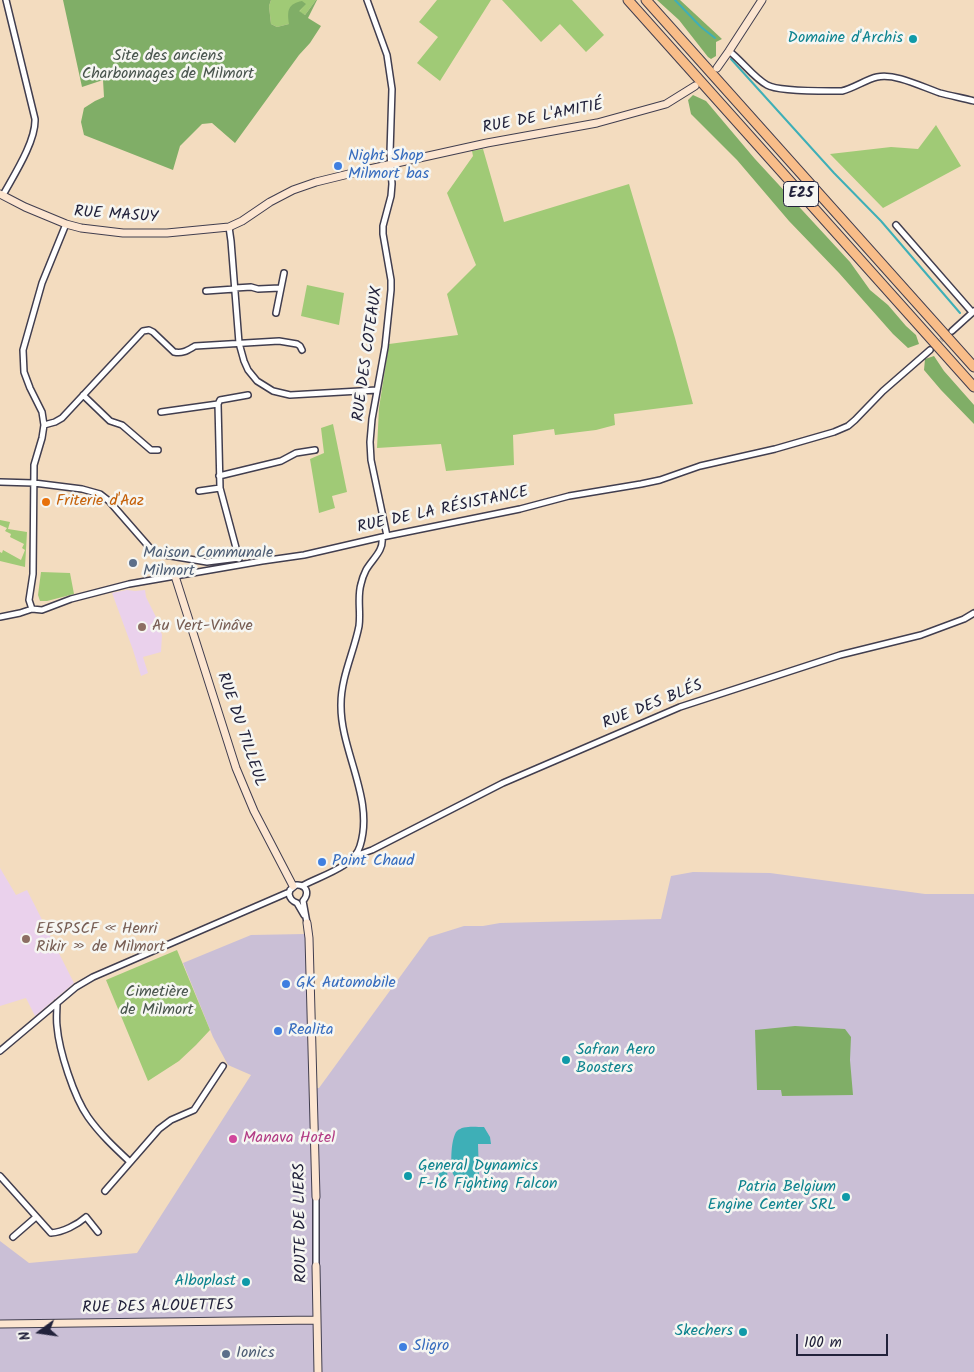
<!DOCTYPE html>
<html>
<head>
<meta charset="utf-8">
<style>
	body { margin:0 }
	#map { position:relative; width:974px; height:1372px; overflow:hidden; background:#f3dcbf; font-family:Kalam,sans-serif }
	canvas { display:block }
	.north { position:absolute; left:15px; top:1307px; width:50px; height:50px; -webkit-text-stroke:4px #f6f6f2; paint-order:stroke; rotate:256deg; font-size:14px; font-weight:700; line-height:20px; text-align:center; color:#22223b }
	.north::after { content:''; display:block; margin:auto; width:18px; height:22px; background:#22223b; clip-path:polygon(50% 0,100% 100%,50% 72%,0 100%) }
	.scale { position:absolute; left:796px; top:1334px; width:92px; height:22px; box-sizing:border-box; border:2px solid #22223b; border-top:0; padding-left:6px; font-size:15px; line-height:18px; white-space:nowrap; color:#22223b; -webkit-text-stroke:4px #f6f6f2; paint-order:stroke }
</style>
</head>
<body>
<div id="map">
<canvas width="974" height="1372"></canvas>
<div class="north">N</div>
<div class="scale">100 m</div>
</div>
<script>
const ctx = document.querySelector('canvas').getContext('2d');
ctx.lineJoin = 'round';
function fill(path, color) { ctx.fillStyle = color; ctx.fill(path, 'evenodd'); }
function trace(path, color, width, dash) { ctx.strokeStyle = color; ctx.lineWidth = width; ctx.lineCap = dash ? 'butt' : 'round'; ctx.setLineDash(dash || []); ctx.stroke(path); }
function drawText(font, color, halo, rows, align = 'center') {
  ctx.font = font + ' Kalam,sans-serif'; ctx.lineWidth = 5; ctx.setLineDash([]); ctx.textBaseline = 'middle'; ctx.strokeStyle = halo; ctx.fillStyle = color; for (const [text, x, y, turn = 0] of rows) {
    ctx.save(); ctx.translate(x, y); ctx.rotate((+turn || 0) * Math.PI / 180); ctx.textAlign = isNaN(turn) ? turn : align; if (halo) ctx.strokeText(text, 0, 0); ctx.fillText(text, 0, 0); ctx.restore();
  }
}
fill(new Path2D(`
	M 127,590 L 135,591 L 145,590 L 146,597 L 157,619 L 162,635 L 161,652 L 143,657 L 148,673 L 141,676 L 133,650 L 112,593 Z
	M 0,868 L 16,895 L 27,890 L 74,983 L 35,1016 L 26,998 L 0,1006 Z`), '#ead1ec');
fill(new Path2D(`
	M 693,872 L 770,873 L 925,894 L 974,894 L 974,1372 L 0,1372 L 0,1241 L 29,1263 L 137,1253 L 251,1075 L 228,1065 L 213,1037 L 183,963 L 251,935 L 305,934 L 309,1088 L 319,1088 L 429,937 L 464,926 L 483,926 L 500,923 L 661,919 L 671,876 Z`), '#cabfd6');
fill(new Path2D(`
	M 271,0 L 316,0 L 305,15 L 299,12 L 306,4 L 289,24 L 277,27 L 271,24 L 269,6 Z
	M 437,0 L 491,0 L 440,81 L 417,63 L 438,37 L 419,22 Z
	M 502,0 L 572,0 L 604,35 L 586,52 L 560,24 L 541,42 Z
	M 936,125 L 961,166 L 883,208 L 830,154 L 891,147 L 918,149 Z
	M 483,149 L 504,222 L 629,184 L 675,338 L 693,404 L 614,414 L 615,425 L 596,430 L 555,435 L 554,429 L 513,435 L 514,465 L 446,471 L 441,444 L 377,448 L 379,408 L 389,344 L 458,335 L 447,294 L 476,265 L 447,193 L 473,156 L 472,151 Z
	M 307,285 L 344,293 L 339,325 L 301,316 Z
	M 333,424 L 347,492 L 332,496 L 335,508 L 319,513 L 310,459 L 324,453 L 321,428 Z
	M 0,520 L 10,522 L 8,529 L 27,532 L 25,567 L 0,561 L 0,552 L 2,553 L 3,550 L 21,560 L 25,550 L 22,548 L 24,544 L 10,537 L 11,534 L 5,531 L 7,528 L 0,525 Z
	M 41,572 L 70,573 L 74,594 L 47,601 L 40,601 L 38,595 Z
	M 177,950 L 210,1030 L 196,1045 L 179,1061 L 148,1081 L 106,980 Z`), '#a0ca76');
fill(new Path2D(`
	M 63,0 L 271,0 L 269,6 L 271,24 L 277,27 L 289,24 C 287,10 288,4 302,1 L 306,4 L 299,11 L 305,15 L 316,0 L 317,0 L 308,18 L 321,26 L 310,43 L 299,55 L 235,143 L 212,123 L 202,124 L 180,146 L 173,170 L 84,135 L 81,122 L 84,108 L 95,101 L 104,97 L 103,80 L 82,87 Z
	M 657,0 L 680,0 L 722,39 L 716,42 L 716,56 L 711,59 L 708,57 L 679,20 Z
	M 693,95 L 706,101 L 755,159 L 850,262 L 870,290 L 888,305 L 906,326 L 916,335 L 919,344 L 908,348 L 893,334 L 839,273 L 789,221 L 737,160 L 691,114 L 688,100 Z
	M 934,356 L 944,371 L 974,405 L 974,424 L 941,390 L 924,370 L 925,359 Z
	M 795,1026 L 845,1029 L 851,1037 L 850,1060 L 853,1095 L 782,1096 L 781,1090 L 757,1090 L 755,1030 Z`), '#80ae67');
fill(new Path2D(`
	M 484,1127 L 490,1137 L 491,1144 L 478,1144 L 479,1175 L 472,1181 L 461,1182 C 458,1180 455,1178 453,1174 C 450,1165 451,1137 457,1131 C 463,1125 476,1127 484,1127 Z
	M 444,1168 L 447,1170 C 448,1176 447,1185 438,1181 L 436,1177 Z`), '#3eafb7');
trace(new Path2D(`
	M 675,0 L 701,27 L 715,38
	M 731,59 L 834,173 L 881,221 L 960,313`), '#3eafb7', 2);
trace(new Path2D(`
	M 935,345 L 952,331`), '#c9b7a5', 5, [5, 2.5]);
const street = new Path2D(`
	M 367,0 L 387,55 L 392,89 L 390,153 L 392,184 L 391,196 L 383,226 L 383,234 L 391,280 L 391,290 L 385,347 L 372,419 L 370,442 L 371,460 L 387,536
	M 729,51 C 742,61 754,78 767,85 C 779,92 826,91 842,91 C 854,88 867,79 877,77 C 896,73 922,87 940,93 C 951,96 963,98 974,101
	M 3,195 C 14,175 36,141 35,119 L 6,0
	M 896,225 L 972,312
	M 229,227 L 231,241 L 239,343 L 244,361 L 248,370 L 257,381 L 273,391 L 290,395 L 377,390
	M 235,288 L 251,287 L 258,289 L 280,288
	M 206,291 L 235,289
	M 276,313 L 284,273
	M 952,331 L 974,311
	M 83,395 L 110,421 L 122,425 L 151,450 L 158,450
	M 218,404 L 220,488 L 239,559
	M 161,412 L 218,404 L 220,400 L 248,395
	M 44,425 L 55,422 L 62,418 L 143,331 L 149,330 L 153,332 L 174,352 C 183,354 188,350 195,346 L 279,341 L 297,344 L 300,346 L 302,350
	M 219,476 L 281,461 L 296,453 L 315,450
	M 0,482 L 34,483 L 82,489 L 100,494 L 109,501 L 150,548 L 165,555 L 207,562 L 239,558
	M 199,491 L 220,488
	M 32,609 L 29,600 L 33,574 L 34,465 L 42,438 L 44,425 L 42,412 L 30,388 L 24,372 L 23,350 L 42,283 L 66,224
	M 0,617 L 20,613 L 32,609 L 42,610 L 71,599 L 129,584 L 262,561 L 304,555 L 382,537 L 520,509 L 569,496 L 641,484 L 660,480 L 700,466 L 775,449 L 834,432 L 848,426 L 855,420 L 883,391 L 930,350
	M 355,856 L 372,850 L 503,783 L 680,707 L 840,655 L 921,635 L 964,619 L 974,613
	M 302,886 C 320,876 354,867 360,846 C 375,799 340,751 341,704 C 341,677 354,652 359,626 C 361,612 357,597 361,584 C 362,579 364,574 366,570 C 373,558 384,551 382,537
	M 289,894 L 290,890 L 296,885 C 306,884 310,893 303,901 L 307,923
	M 289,894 C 290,899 292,901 297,903 L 304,915
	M 57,1003 C 57,1011 56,1019 57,1026 C 59,1051 74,1097 88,1117 C 100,1134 115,1148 130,1162
	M 0,1051 L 76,987 L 93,977 L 287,893 L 289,894
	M 0,1176 L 51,1233 C 63,1232 77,1225 86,1217 L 98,1232
	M 105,1191 L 159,1129 L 171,1120 L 194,1110 L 223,1066
	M 316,1197 L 316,1266
	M 13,1237 L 36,1217`);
const secondary = new Path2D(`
	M 717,68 L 729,51 L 762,0
	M 0,194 L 25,207 L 66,224 L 81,228 L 123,233 L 167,233 L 229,227 L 242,221 L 270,202 L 293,190 L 316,182 L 365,170 L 487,143 L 597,123 L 666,104 L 695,86
	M 175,576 L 236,768 L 254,811 L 293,886
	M 307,923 L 309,938 L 316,1197
	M 316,1266 L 318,1372
	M 0,1324 L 317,1320`);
const highway = new Path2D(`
	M 628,0 L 974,387
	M 646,0 L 974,367`);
trace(street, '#413e4f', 8);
trace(secondary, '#413e4f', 9);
trace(highway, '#413e4f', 11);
trace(street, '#fff', 5);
trace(secondary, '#fce5d0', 7);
trace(highway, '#f8bd89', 9);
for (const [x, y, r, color] of [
	[913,39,5,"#0f9aa8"],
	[338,166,5,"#3f7fe0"],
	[46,502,5,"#e8710a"],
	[133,563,5,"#5c6f8a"],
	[142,627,5,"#8d6e63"],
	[322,862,5,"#3f7fe0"],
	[26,939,5,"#8d6e63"],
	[286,984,5,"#3f7fe0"],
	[278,1031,5,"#3f7fe0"],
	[566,1060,5,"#0f9aa8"],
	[233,1139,5,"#d1479c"],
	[408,1176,5,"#0f9aa8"],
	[846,1197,5,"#0f9aa8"],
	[246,1282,5,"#0f9aa8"],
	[743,1332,5,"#0f9aa8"],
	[403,1347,5,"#3f7fe0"],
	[226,1354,5,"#5c6f8a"]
]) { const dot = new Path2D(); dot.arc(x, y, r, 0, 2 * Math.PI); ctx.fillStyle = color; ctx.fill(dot); trace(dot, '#f6f6f2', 2); }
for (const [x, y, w] of [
	[801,194,35]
]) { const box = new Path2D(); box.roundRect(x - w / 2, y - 12.5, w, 25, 4); ctx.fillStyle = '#f6f6f2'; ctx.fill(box); trace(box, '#22223b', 1); }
drawText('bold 15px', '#22223b', null, [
	["E25",801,194]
]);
drawText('16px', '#0d838f', '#f6f6f2', [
	["Domaine d'Archis",903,39],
	["Safran Aero",576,1051,"left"],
	["Boosters",576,1069,"left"],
	["General Dynamics",418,1167,"left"],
	["F-16 Fighting Falcon",418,1185,"left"],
	["Patria Belgium",836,1188],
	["Engine Center SRL",836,1206],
	["Alboplast",236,1282],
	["Skechers",733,1332]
], 'right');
drawText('16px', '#48544d', '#f6f6f2', [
	["Site des anciens",168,57],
	["Charbonnages de Milmort",168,75],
	["Cimetière",157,993],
	["de Milmort",157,1011]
]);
drawText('16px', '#22223b', '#f6f6f2', [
	["RUE DE L'AMITIÉ",543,118,-11],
	["RUE MASUY",116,216,4],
	["RUE DES COTEAUX",369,354,-82],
	["RUE DE LA RÉSISTANCE",443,511,-12],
	["RUE DES BLÉS",653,706,-22],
	["RUE DU TILLEUL",240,730,71],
	["ROUTE DE LIERS",302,1223,-91],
	["RUE DES ALOUETTES",158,1308,-1]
]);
drawText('16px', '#366cbe', '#f6f6f2', [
	["Night Shop",348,157],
	["Milmort bas",348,175],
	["Point Chaud",332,862],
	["GK Automobile",296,984],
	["Realita",288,1031],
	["Sligro",413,1347]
], 'left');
drawText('16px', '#c56008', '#f6f6f2', [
	["Friterie d'Aaz",56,502]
], 'left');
drawText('16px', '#4e5e75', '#f6f6f2', [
	["Maison Communale",143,554],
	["Milmort",143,572],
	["Ionics",236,1354]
], 'left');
drawText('16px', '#785e54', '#f6f6f2', [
	["Au Vert-Vinâve",152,627],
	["EESPSCF « Henri",36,930],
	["Rikir » de Milmort",36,948]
], 'left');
drawText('16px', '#b23c85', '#f6f6f2', [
	["Manava Hotel",243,1139]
], 'left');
</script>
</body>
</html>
